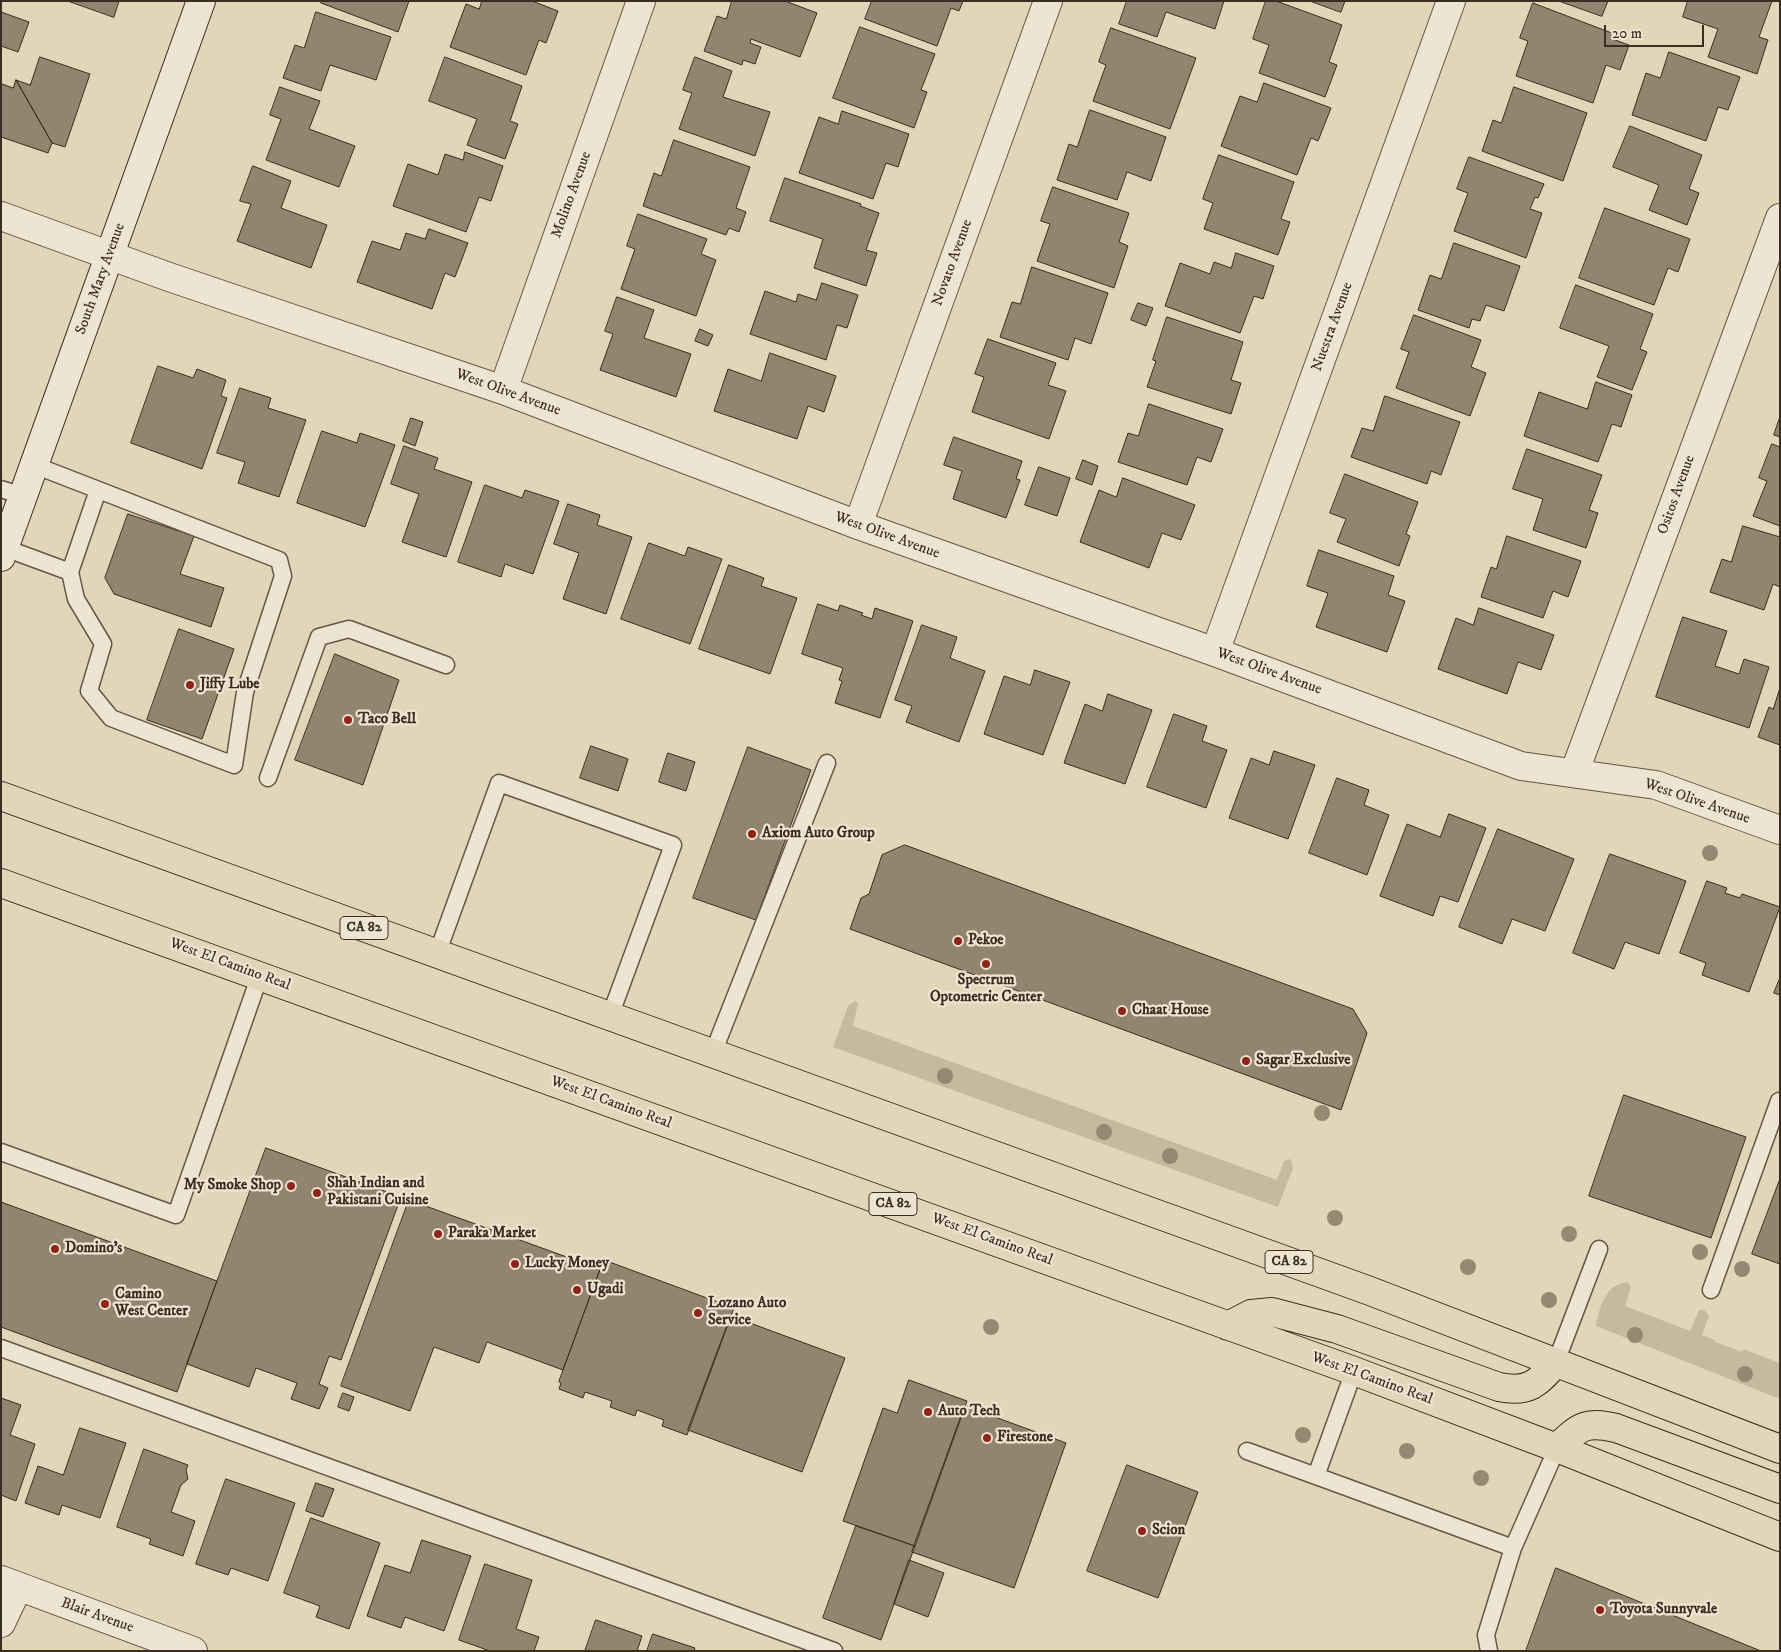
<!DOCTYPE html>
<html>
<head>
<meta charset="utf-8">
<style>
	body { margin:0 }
	#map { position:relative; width:1781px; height:1652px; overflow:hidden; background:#e3d6b8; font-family:"IM FELL DW Pica",serif }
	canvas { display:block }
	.frame { position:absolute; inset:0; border:2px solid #3b2d21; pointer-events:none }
	.scale { position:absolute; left:1604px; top:25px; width:100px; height:22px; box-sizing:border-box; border:2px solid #3b2d21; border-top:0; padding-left:6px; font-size:15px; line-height:18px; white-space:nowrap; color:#3b2d21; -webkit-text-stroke:4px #ede4d1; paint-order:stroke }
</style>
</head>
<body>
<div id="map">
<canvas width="1781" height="1652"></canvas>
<div class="frame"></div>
<div class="scale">20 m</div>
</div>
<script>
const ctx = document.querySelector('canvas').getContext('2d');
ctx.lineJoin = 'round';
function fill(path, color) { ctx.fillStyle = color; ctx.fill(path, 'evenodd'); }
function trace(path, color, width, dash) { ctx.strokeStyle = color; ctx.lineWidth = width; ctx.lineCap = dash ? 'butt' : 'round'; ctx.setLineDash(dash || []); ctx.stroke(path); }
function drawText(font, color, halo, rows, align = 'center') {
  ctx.font = font + ' "IM FELL DW Pica",serif'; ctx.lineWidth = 4.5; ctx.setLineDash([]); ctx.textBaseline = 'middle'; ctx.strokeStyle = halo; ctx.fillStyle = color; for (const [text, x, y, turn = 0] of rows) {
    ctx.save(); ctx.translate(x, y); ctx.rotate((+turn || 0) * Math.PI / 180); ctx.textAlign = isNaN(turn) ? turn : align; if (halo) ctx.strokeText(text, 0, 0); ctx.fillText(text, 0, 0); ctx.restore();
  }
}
fill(new Path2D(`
	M 855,1001 L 858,1003 L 853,1026 L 1277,1180 L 1284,1161 L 1291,1159 L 1293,1168 L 1278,1207 L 833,1047 L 848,1006 Z
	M 1628,1282 L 1631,1287 L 1625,1306 L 1690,1331 L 1699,1310 L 1704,1310 L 1709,1316 L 1702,1335 L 1715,1340 L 1715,1342 L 1742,1352 L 1743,1349 L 1780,1363 L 1780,1399 L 1596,1326 C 1599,1308 1606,1283 1628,1282 Z`), '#c6b99e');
const building = new Path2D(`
	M 68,1 L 119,1 L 114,17 Z
	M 322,1 L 409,1 L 398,32 L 321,3 Z
	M 482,1 L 532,1 L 558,11 L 546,43 L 539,40 L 526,75 L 450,47 L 466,4 L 479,9 Z
	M 732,1 L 785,1 L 817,13 L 800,57 L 751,39 L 750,43 L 761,47 L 755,64 L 743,60 L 742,65 L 704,51 L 717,16 L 726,19 Z
	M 872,1 L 963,1 L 959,11 L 951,8 L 937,46 L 865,19 Z
	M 1127,1 L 1224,1 L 1215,29 L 1166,12 L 1157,37 L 1119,24 Z
	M 1266,1 L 1276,1 L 1342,25 L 1329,62 L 1337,65 L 1325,97 L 1259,73 L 1269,45 L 1253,39 Z
	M 1310,1 L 1345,1 L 1341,12 Z
	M 1559,1 L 1608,1 L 1602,16 Z
	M 1688,1 L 1772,1 L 1759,37 L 1768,40 L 1757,74 L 1708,57 L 1718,29 L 1683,17 Z
	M 1533,3 L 1617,35 L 1615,40 L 1629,45 L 1620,70 L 1606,65 L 1593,103 L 1516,76 L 1528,41 L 1520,38 Z
	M 1,12 L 29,22 L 18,52 L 1,46 Z
	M 316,12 L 391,37 L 376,80 L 330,65 L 321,91 L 283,78 L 295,45 L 304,48 Z
	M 860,27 L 935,54 L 921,90 L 927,92 L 914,128 L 833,98 Z
	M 1111,28 L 1196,58 L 1170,129 L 1093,101 L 1106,65 L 1099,62 Z
	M 1669,52 L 1740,77 L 1728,110 L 1718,107 L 1706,141 L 1632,115 L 1646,73 L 1660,78 Z
	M 40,57 L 90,74 L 65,147 L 52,143 L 16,80 L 30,85 Z
	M 445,57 L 522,86 L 510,121 L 518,124 L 505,159 L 467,145 L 477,119 L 429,101 Z
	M 695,57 L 732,71 L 723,97 L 770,112 L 755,156 L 679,129 L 692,93 L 683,90 Z
	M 16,80 L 52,143 L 48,153 L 1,137 L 1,87 L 2,84 L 13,88 Z
	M 1264,83 L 1331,108 L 1318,141 L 1311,138 L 1297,175 L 1221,146 L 1240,96 L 1257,102 Z
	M 280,87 L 320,101 L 309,129 L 355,146 L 339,187 L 266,160 L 281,119 L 270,115 Z
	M 1514,87 L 1587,113 L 1563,181 L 1482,151 L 1493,120 L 1501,123 Z
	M 1090,110 L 1166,137 L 1151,181 L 1127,172 L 1117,200 L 1057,180 L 1069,144 L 1077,147 Z
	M 842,111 L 909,134 L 898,167 L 886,163 L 873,199 L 799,173 L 819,117 L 838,124 Z
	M 1630,126 L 1702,155 L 1689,189 L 1699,193 L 1687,225 L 1649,210 L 1659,185 L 1613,167 Z
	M 674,140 L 750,167 L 736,208 L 746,212 L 739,232 L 729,228 L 726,235 L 643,206 L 654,173 L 661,176 Z
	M 465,152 L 503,166 L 491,201 L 479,197 L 466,232 L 393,206 L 408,164 L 438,175 L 445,154 L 463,160 Z
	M 1219,155 L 1294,182 L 1281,219 L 1290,222 L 1278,255 L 1204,229 L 1213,203 L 1203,199 Z
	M 1469,157 L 1544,184 L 1538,198 L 1535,197 L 1530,209 L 1542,213 L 1526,258 L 1454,231 L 1468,193 L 1457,189 Z
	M 253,166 L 291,181 L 281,208 L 327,225 L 311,268 L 237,241 L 251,204 L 240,201 Z
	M 785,178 L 861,204 L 860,206 L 879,213 L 866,250 L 877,253 L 866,286 L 814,268 L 823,239 L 770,221 Z
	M 1053,187 L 1129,213 L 1119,242 L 1128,246 L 1114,288 L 1037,261 L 1050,224 L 1041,221 Z
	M 1605,208 L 1690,239 L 1678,272 L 1668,268 L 1654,305 L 1579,278 Z
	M 638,214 L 707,239 L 701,254 L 716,260 L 696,316 L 621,289 L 635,249 L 627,246 Z
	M 429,229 L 468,243 L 455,277 L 445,273 L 432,309 L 357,282 L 372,241 L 400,250 L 406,233 L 425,239 Z
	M 1454,243 L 1520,266 L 1504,311 L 1486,305 L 1480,321 L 1472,319 L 1469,328 L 1418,310 L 1430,275 L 1441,279 Z
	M 1236,253 L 1274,266 L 1263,299 L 1254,296 L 1240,333 L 1165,306 L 1180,263 L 1210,274 L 1214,262 L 1231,268 Z
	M 1032,267 L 1108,293 L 1091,344 L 1075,338 L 1068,360 L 1000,337 L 1012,302 L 1020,304 Z
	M 822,283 L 858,295 L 847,328 L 837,325 L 826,360 L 750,334 L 765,291 L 796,302 L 798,294 L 816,300 Z
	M 1576,285 L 1653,314 L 1640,349 L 1647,352 L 1632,390 L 1597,377 L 1609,346 L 1560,328 Z
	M 617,297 L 654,310 L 644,338 L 691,354 L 676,397 L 600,370 L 613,334 L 605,331 Z
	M 1138,303 L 1153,308 L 1146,326 L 1131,320 Z
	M 1414,315 L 1481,340 L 1471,367 L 1486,373 L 1470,416 L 1396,388 L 1409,352 L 1401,349 Z
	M 1167,317 L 1243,342 L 1231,380 L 1241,383 L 1231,414 L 1147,387 L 1156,361 L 1153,360 Z
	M 700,329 L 713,335 L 708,346 L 695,341 Z
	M 988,339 L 1056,363 L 1048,385 L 1066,391 L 1049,439 L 972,412 L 984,377 L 975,374 Z
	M 770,353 L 836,376 L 824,412 L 808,406 L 797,439 L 714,411 L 728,369 L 761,381 Z
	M 158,366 L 193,378 L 197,369 L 226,380 L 221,396 L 227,398 L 202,469 L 131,443 Z
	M 1596,382 L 1632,395 L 1621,427 L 1612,424 L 1598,462 L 1524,436 L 1539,392 L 1587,409 Z
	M 240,388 L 271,398 L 268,408 L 306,420 L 279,497 L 238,483 L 245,462 L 217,453 Z
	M 1385,396 L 1460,422 L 1441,475 L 1431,471 L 1427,484 L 1351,457 L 1362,428 L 1373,431 Z
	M 1149,404 L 1223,429 L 1211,462 L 1197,457 L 1187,485 L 1118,462 L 1128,433 L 1138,436 Z
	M 1780,417 L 1780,437 L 1774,435 Z
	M 411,418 L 423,422 L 415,446 L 403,441 Z
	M 322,431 L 357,443 L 360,433 L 395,445 L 365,527 L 297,503 Z
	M 954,437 L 1022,461 L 1016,479 L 1020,480 L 1006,518 L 953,499 L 962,471 L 944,465 Z
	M 1772,444 L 1780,447 L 1780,526 L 1753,516 L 1767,481 L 1759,478 Z
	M 404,446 L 438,458 L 434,469 L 472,482 L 446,557 L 402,542 L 419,494 L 391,484 Z
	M 1527,449 L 1602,475 L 1589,510 L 1598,513 L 1586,548 L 1533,530 L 1543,499 L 1513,489 Z
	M 1083,460 L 1098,466 L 1092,485 L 1076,479 Z
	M 1039,467 L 1070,478 L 1057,516 L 1025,505 Z
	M 1345,474 L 1418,502 L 1406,534 L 1410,536 L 1399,566 L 1337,542 L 1346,519 L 1330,513 Z
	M 1123,478 L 1195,505 L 1181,540 L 1162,533 L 1149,568 L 1080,542 L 1099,490 L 1116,497 Z
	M 485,485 L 522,498 L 525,490 L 559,501 L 533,574 L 505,564 L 501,577 L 458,562 Z
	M 568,504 L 600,515 L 597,525 L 632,537 L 606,614 L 563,599 L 579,553 L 554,544 Z
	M 128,514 L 194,536 L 180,574 L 224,588 L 211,627 L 114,594 L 105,578 Z
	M 1743,526 L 1780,537 L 1780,587 L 1773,584 L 1764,610 L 1710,592 L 1722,559 L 1731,562 Z
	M 1507,536 L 1581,561 L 1568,597 L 1553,591 L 1543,618 L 1481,597 L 1491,567 L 1496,569 Z
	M 649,543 L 685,556 L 688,547 L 722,559 L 690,644 L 621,619 Z
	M 1319,550 L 1394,576 L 1388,595 L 1405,601 L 1387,652 L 1316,627 L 1328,593 L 1307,586 Z
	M 729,565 L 764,578 L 761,586 L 797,598 L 770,674 L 699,649 Z
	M 818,604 L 838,611 L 840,605 L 863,613 L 861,615 L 872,619 L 875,608 L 913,621 L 880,718 L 835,703 L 842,681 L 839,680 L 843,668 L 802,654 Z
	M 1479,608 L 1554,635 L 1541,670 L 1518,662 L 1507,694 L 1438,669 L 1456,618 L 1473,625 Z
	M 1683,617 L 1727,631 L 1715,666 L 1739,674 L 1744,659 L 1769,667 L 1749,728 L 1656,697 Z
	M 922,625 L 957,637 L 950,658 L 985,671 L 959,742 L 906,722 L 912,706 L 895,700 Z
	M 179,629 L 234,649 L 202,739 L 147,720 Z
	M 335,654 L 399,680 L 363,785 L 295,760 Z
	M 1035,670 L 1070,682 L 1043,755 L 984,734 L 1004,676 L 1030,685 Z
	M 1780,688 L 1780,745 L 1758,737 L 1769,707 L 1773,709 Z
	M 1108,694 L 1152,710 L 1125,784 L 1064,763 L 1085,704 L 1102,711 Z
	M 1174,714 L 1207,726 L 1202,741 L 1227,750 L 1206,808 L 1147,787 Z
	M 591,746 L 628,759 L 618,791 L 580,778 Z
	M 748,747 L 811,770 L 756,920 L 693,898 Z
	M 1274,751 L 1315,765 L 1288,839 L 1229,818 L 1251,758 L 1269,765 Z
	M 668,753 L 695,762 L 686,791 L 659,782 Z
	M 1337,778 L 1369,790 L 1364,805 L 1389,815 L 1367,875 L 1309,853 Z
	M 1449,814 L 1486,828 L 1458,902 L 1440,896 L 1433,916 L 1380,896 L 1407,824 L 1440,837 Z
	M 1498,829 L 1574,859 L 1545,931 L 1512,919 L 1502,944 L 1459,927 Z
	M 905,845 L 1353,1009 L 1367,1033 L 1341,1110 L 850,929 L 861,898 L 869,894 L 882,855 Z
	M 1610,854 L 1686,881 L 1659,954 L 1625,942 L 1614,969 L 1573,953 Z
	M 1707,881 L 1727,888 L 1725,893 L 1740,898 L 1742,894 L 1780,907 L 1749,992 L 1702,975 L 1706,963 L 1680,953 Z
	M 1780,978 L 1780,995 L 1774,993 Z
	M 1624,1095 L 1746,1137 L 1711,1238 L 1589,1196 Z
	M 266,1148 L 401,1197 L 341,1360 L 329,1356 L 319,1384 L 328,1388 L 319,1409 L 291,1399 L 297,1383 L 256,1368 L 249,1387 L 187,1364 Z
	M 1780,1179 L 1780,1264 L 1752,1254 Z
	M 409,1200 L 600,1269 L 563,1370 L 487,1342 L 479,1363 L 434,1347 L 410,1411 L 341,1386 Z
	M 1,1202 L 217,1281 L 177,1392 L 1,1327 Z
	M 604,1260 L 734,1308 L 687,1435 L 662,1426 L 664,1420 L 637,1410 L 635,1416 L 610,1407 L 612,1401 L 585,1392 L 583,1398 L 559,1389 L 561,1383 L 559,1382 Z
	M 731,1316 L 845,1358 L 802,1472 L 688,1430 Z
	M 909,1380 L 967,1401 L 915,1546 L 843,1521 L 883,1408 L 897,1413 Z
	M 343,1393 L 354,1397 L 349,1411 L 338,1407 Z
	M 1,1398 L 21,1405 L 10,1435 L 35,1444 L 16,1501 L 1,1495 Z
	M 965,1406 L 1066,1443 L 1014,1588 L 912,1552 Z
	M 80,1428 L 126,1443 L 100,1518 L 62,1505 L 59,1515 L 25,1503 L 38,1466 L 63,1475 Z
	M 144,1449 L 188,1465 L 186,1470 L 188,1479 L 181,1485 L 171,1512 L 195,1521 L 183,1556 L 149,1544 L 151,1539 L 117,1527 Z
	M 1127,1465 L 1198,1492 L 1158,1598 L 1087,1571 Z
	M 226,1479 L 295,1503 L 268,1581 L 231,1568 L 228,1575 L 196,1564 Z
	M 316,1483 L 334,1489 L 323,1517 L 306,1511 Z
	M 311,1518 L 380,1543 L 349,1629 L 316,1617 L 320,1606 L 284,1593 Z
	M 856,1526 L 915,1546 L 881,1640 L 823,1618 Z
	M 422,1540 L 471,1556 L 444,1631 L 405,1617 L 401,1628 L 367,1616 L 385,1565 L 410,1573 Z
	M 909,1560 L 944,1573 L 928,1617 L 894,1604 Z
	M 485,1564 L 532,1580 L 516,1629 L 539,1637 L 534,1651 L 490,1651 L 459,1640 Z
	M 1556,1568 L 1761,1651 L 1526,1651 Z
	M 596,1620 L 642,1636 L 637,1651 L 585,1651 Z
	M 653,1634 L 695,1648 L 694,1651 L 647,1651 Z`);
fill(building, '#928570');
trace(building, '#3b2d21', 1);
const lane = new Path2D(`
	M 34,465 L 279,560 L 283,576 L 245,692 L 234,765 L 111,718 L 89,691 L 103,644 L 76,599 L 70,572 L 98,490
	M 1,489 L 23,496
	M 5,548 L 70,572
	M 268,778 L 319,637 L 349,629 L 446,665
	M 437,954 L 499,783 L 673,845 L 610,1016
	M 713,1053 L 827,763
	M 1,1152 L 176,1215 L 260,975
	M 1711,1290 L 1779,1101
	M 1,1348 L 834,1651
	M 1556,1362 L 1599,1249
	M 1354,1371 L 1316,1476 L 1513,1548 L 1557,1448
	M 1247,1451 L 1316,1476
	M 1489,1651 L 1486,1635 L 1513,1548`);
const street = new Path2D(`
	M 1,216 L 169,277 L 503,390 L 858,525 L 1215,652 L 1521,766 L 1656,785 L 1780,830
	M 503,390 L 641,1
	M 858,525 L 1048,1
	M 1215,652 L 1451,1
	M 1575,771 L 1780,218
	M 1,1580 L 193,1651
	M 1,1623 L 18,1587`);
const secondary = new Path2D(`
	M 1,557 L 201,1`);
const primary = new Path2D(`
	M 1,796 L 1370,1291 L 1780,1449
	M 1,883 L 1354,1371 L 1557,1448 L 1780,1537
	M 1228,1326 L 1251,1314 L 1272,1312 L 1337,1329 L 1499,1387 C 1528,1393 1538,1384 1556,1362
	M 1557,1448 C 1580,1426 1585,1421 1616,1428 L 1780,1489`);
trace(lane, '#655747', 19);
trace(street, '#655747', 30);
trace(secondary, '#3b2d21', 30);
trace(primary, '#3b2d21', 30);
trace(lane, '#ede4d1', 16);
trace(street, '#ede4d1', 28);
trace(secondary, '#ede4d1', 28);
trace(primary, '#e3d6b8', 28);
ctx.fillStyle = '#968873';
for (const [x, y] of [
	[1710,853],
	[945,1076],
	[1322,1113],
	[1104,1132],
	[1170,1156],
	[1335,1218],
	[1569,1234],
	[1700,1252],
	[1468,1267],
	[1742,1269],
	[1549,1300],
	[991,1327],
	[1635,1335],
	[1745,1374],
	[1303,1435],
	[1407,1451],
	[1481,1478]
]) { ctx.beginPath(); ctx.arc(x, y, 8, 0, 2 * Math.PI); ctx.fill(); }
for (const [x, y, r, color] of [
	[190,685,5,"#8f2418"],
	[348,720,5,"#8f2418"],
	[752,834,5,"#8f2418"],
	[958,941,5,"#8f2418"],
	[986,964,5,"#8f2418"],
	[1122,1011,5,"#8f2418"],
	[1246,1061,5,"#8f2418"],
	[291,1186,5,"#8f2418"],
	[317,1193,5,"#8f2418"],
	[438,1234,5,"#8f2418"],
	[55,1249,5,"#8f2418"],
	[515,1264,5,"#8f2418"],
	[577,1290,5,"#8f2418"],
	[105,1304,5,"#8f2418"],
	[698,1313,5,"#8f2418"],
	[928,1412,5,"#8f2418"],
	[987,1438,5,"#8f2418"],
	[1142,1531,5,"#8f2418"],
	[1600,1610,5,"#8f2418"]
]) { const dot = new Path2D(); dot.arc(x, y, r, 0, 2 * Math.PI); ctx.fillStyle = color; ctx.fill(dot); trace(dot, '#ede4d1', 2); }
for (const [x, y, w] of [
	[364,928,48],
	[893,1204,48],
	[1289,1262,48]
]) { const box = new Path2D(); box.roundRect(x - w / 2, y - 11.5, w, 23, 4); ctx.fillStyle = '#ede4d1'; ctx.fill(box); trace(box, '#3b2d21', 1); }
drawText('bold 14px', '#3b2d21', null, [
	["CA 82",364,928],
	["CA 82",893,1204],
	["CA 82",1289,1262]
]);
drawText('15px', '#3b2d21', '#ede4d1', [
	["Molino Avenue",572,195,-70],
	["Novato Avenue",953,263,-70],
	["South Mary Avenue",101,279,-70],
	["Nuestra Avenue",1333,327,-70],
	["West Olive Avenue",508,393,20],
	["Ositos Avenue",1677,495,-70],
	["West Olive Avenue",887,536,20],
	["West Olive Avenue",1269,672,20],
	["West Olive Avenue",1697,802,19],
	["West El Camino Real",230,965,20],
	["West El Camino Real",611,1103,20],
	["West El Camino Real",992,1240,20],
	["West El Camino Real",1372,1379,20],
	["Blair Avenue",97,1616,20]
]);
drawText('bold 15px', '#3b2d21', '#ede4d1', [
	["Jiffy Lube",200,685],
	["Taco Bell",358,720],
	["Axiom Auto Group",762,834],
	["Pekoe",968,941],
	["Spectrum",986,981,"center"],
	["Optometric Center",986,998,"center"],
	["Chaat House",1132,1011],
	["Sagar Exclusive",1256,1061],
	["Shah Indian and",327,1184],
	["Pakistani Cuisine",327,1201],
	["My Smoke Shop",281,1186,"right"],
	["Paraka Market",448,1234],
	["Domino's",65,1249],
	["Lucky Money",525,1264],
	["Ugadi",587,1290],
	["Camino",115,1295],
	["West Center",115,1312],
	["Lozano Auto",708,1304],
	["Service",708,1321],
	["Auto Tech",938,1412],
	["Firestone",997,1438],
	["Scion",1152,1531],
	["Toyota Sunnyvale",1610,1610]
], 'left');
</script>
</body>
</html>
